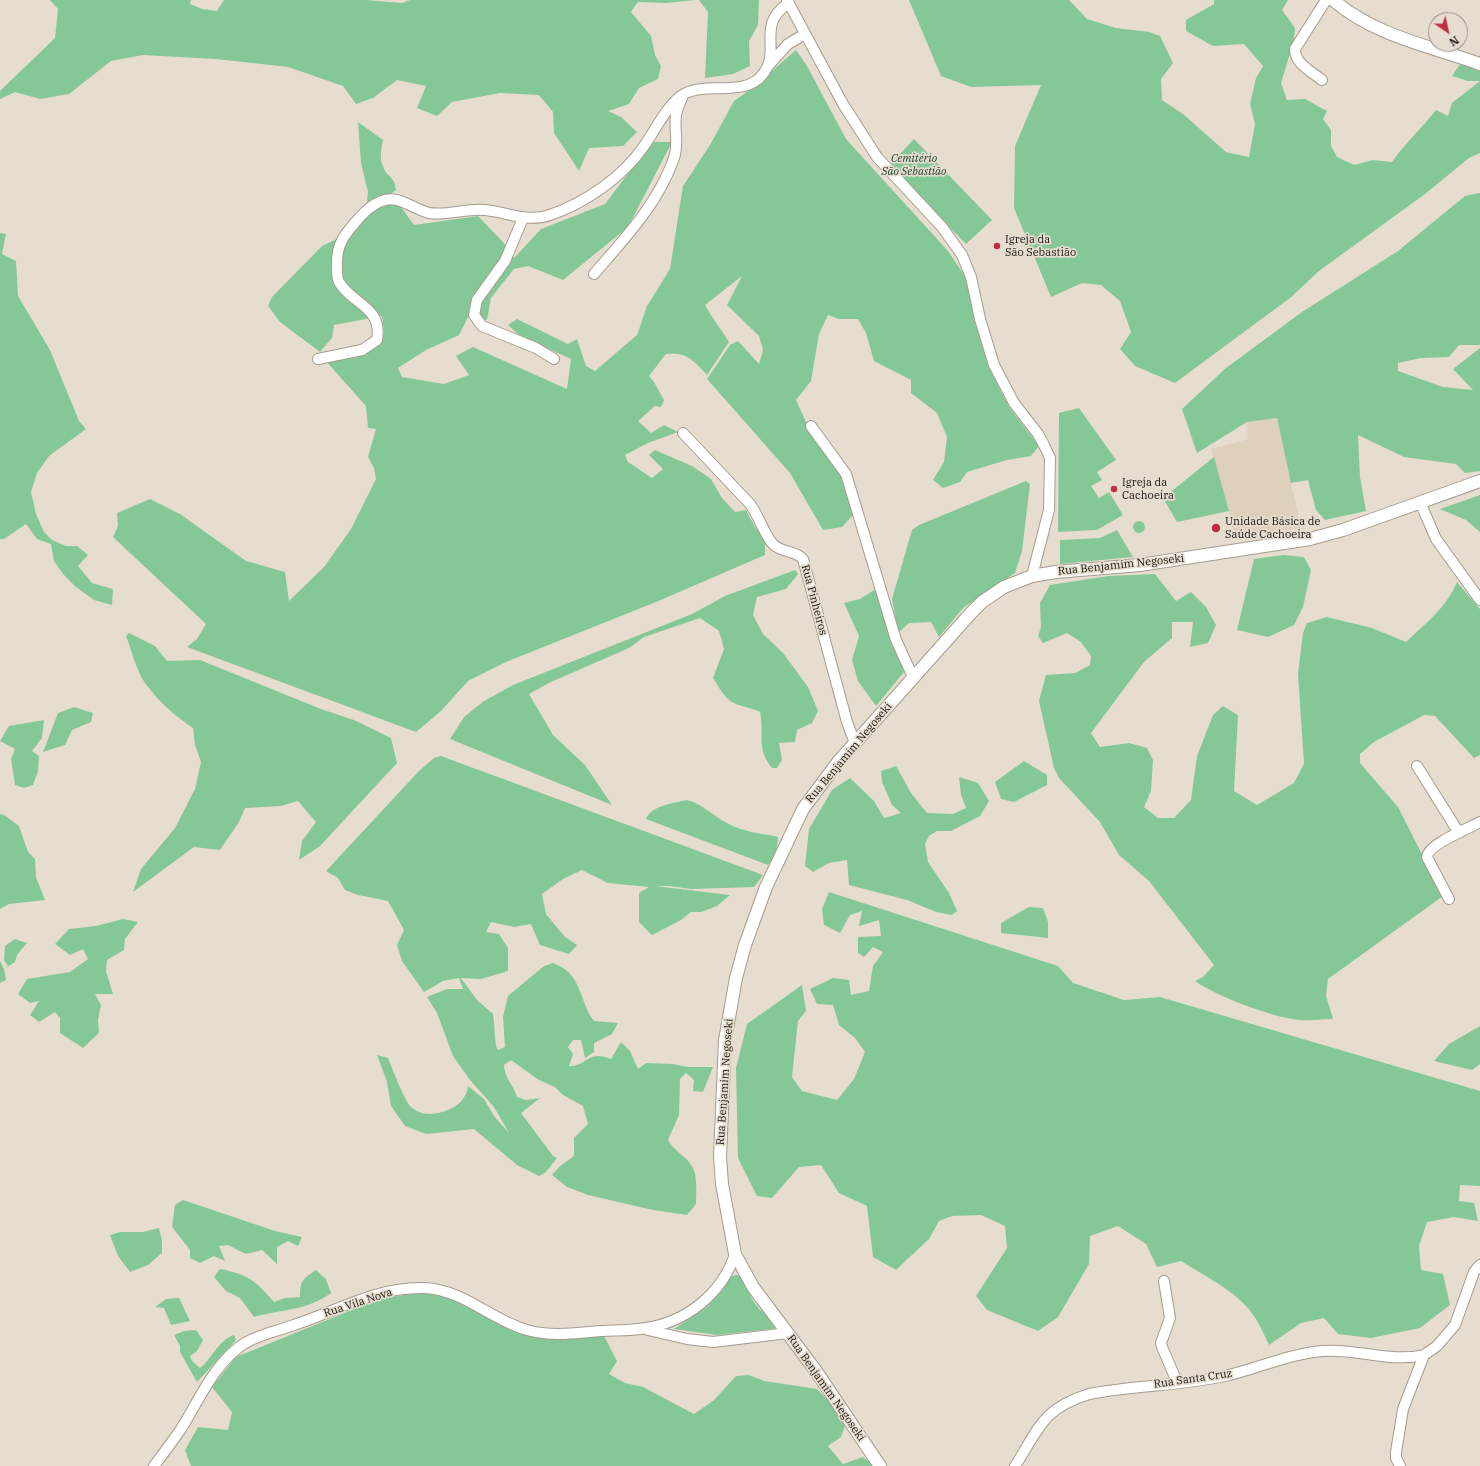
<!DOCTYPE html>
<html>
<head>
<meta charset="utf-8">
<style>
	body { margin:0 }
	#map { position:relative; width:1480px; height:1466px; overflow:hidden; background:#e7ddcf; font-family:"IBM Plex Serif",serif }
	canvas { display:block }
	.north { position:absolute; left:1428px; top:12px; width:40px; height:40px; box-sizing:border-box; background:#e7ddcf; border:1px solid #948d82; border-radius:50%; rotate:146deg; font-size:11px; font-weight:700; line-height:16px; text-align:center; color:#18140f }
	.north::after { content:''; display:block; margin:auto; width:14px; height:18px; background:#c13042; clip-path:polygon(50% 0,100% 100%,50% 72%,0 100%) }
</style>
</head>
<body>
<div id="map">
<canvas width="1480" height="1466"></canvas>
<div class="north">N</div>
</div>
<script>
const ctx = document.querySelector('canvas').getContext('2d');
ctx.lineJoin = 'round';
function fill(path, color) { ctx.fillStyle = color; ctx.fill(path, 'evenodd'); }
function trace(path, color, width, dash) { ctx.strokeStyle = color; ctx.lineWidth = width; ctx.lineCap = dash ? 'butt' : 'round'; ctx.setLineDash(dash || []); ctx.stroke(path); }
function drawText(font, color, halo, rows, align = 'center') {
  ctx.font = font + ' "IBM Plex Serif",serif'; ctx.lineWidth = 3.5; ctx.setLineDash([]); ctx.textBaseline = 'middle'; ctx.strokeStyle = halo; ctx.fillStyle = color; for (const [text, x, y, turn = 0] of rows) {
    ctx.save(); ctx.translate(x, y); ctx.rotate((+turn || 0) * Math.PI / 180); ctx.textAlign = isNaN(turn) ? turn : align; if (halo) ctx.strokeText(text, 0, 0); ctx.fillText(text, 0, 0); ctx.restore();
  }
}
fill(new Path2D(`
	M 1277,418 L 1301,528 L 1234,537 L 1229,511 L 1211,449 L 1248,439 L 1247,422 Z`), '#ded0bb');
fill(new Path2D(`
	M 50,0 L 191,0 L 190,4 L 202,9 L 217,11 L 224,0 L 365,0 L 402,3 L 410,0 L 696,0 L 666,3 L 638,2 L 631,12 L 651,36 L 655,55 L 661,66 L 658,79 L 639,88 L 629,104 L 608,111 L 621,117 L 637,132 L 623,146 L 589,148 L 579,171 L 554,133 L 553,112 L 539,95 L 500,93 L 452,102 L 437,116 L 417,108 L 426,86 L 397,80 L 373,98 L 356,104 L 343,86 L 288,67 L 216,59 L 143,55 L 111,61 L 69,94 L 40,99 L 15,92 L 0,99 L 0,91 L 55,38 L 58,9 Z
	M 699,0 L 759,0 L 758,25 L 749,41 L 750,66 L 733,74 L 705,78 L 708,12 Z
	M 909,0 L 1069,0 L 1087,19 L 1116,28 L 1149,32 L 1160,36 L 1173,63 L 1161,79 L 1162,100 L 1183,114 L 1226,152 L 1249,157 L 1255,124 L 1250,104 L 1256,78 L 1263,66 L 1244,44 L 1213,46 L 1186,31 L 1186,20 L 1214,4 L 1214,0 L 1288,0 L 1282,10 L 1295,28 L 1294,40 L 1281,83 L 1287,100 L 1305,99 L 1327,111 L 1323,119 L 1331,130 L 1331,146 L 1337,157 L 1354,165 L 1373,160 L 1392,162 C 1405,143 1422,128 1436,110 L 1448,116 L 1452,103 L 1480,81 L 1480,153 L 1469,158 L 1425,194 L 1319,271 L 1290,298 L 1175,383 L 1135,366 L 1120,349 L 1131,332 L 1120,301 L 1101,285 L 1082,283 L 1051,297 L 1014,208 L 1015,146 L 1041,85 L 971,87 L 941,76 Z
	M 796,50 L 807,66 L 846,139 L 948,251 L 965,276 L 988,366 L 1009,407 L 1039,446 L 1031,456 L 1007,460 L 967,472 L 960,482 L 943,488 L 933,480 L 944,462 L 947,437 L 937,413 L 911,393 L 911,380 L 874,361 L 866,333 L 858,319 L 839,319 L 828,315 L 819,334 L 811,381 L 796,400 L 806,422 L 839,467 L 856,512 L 842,527 L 823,530 L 790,473 L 707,379 L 730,345 L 738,341 L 759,364 L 763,350 L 759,336 L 727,305 L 742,276 L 705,305 C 712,318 721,329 729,342 L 707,375 C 694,361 686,351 666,354 L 649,376 L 654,382 L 664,400 L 661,407 L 655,406 L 638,421 L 651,433 L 664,425 L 678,432 L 648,443 L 625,455 L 628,462 L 652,478 L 663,469 L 649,455 L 655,450 L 692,466 L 711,479 L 722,498 L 735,512 L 746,510 L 755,527 L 765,540 L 765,555 L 656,602 L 506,662 L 468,681 L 441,711 L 416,732 L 187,647 L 197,639 L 206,624 L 113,537 L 118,526 L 117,513 L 150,499 L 180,514 L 246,561 L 285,572 L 289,601 L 324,567 L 351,529 L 376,479 L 374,468 L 368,457 L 376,429 L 368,428 L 366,406 L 324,359 L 355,358 L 380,345 L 384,332 L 382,316 L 334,325 L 332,338 L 320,352 L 280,322 L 268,306 L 272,297 L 322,246 L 352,232 L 372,212 L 367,201 L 368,192 L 361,163 L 358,122 L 383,140 C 381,150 379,159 384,169 C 389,179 394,175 396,190 L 389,195 L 391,204 L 401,207 L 414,225 L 478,216 L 503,242 L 514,258 L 541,229 L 605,204 L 652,142 L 672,142 L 628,227 L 563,280 L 528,266 L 514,269 L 491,298 L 487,320 L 468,317 L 459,335 L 426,350 L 398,368 L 402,377 L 444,384 L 469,375 L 456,356 L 473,347 L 567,389 L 571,359 L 520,336 L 508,325 L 517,319 L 568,344 L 577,339 L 586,366 L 595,371 L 637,335 L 647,306 L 670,269 L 683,186 L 710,145 L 734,101 L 751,89 Z
	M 1460,64 L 1480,71 L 1480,81 L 1468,81 L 1452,76 Z
	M 914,139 L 992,220 L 966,244 L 889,166 Z
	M 1480,193 L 1480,345 L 1459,345 L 1449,357 L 1421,358 L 1398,363 L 1398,371 L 1443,387 L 1473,390 L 1453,369 L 1480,348 L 1480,471 L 1465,473 L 1456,464 L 1404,457 L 1358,435 L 1360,477 L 1366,511 L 1325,520 L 1316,510 L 1308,480 L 1291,483 L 1277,418 L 1247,422 L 1197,453 L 1182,409 L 1226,368 L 1302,312 L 1398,251 L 1465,196 Z
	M 0,233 L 6,234 L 2,254 L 16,261 L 18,296 L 50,350 L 79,421 L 86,429 L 49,456 L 37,473 L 31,492 L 36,514 L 44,532 L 52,540 L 66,546 L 77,546 L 88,555 L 78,566 L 92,583 L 113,589 L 112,605 L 94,600 L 76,587 L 63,574 L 54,561 L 51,544 L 37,539 L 26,524 L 4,539 L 0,539 Z
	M 1079,408 L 1116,460 L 1097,472 L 1102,480 L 1091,486 L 1099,498 L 1109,492 L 1123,515 L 1097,530 L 1058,532 L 1059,413 Z
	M 1214,457 L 1229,511 L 1177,522 L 1163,498 Z
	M 1026,481 L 1030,484 L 1022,551 L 1015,573 L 963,608 L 939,637 L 931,622 L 909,623 L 898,633 L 892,599 L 912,530 L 919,525 Z
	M 1480,495 L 1480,532 L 1466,520 L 1440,509 Z
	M1133 527a6 6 0 1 1 12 0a6 6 0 1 1-12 0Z
	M 1117,530 L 1133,557 L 1060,564 L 1060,540 L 1100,538 Z
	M 1283,555 L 1304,557 L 1311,570 L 1303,607 L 1294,625 L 1303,633 L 1307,623 L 1327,617 L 1372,628 L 1406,642 C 1427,622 1446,608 1457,582 L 1480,609 L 1480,755 L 1474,758 L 1435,716 L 1424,715 L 1374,742 L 1360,754 L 1360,763 L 1398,807 L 1443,896 L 1328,979 L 1326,996 L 1333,1019 C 1322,1019 1310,1021 1299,1020 C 1271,1017 1218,997 1195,981 L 1203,977 L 1214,965 L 1149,881 L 1119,855 L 1100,822 L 1059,778 L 1054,768 L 1039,701 L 1046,675 L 1075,673 L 1090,665 L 1091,656 L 1081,642 L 1067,633 L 1043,643 L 1038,636 L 1041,627 L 1040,603 L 1050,585 L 1108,576 L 1155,574 L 1176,601 L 1191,592 L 1206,607 L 1216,625 L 1208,643 L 1190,647 L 1193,622 L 1172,622 L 1172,638 L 1144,662 L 1091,733 L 1100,747 L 1129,743 L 1147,748 L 1153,760 L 1151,791 L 1144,807 L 1158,818 L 1174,818 L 1191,800 L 1197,756 L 1213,715 L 1223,706 L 1238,715 L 1234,791 L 1257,805 L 1294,783 L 1304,764 L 1298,674 L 1303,633 L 1294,625 L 1268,637 L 1237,630 L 1254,559 Z
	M 795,570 L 798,574 L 786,589 L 757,597 L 753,615 L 763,634 L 783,653 L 808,687 L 818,711 L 812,723 L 797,730 L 795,742 L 779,743 L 782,760 L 777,768 L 772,768 C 755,747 765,735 760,712 C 752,708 744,707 736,704 C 725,700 719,687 713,678 L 724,649 L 719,631 L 700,618 L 644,637 L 629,648 L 551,682 L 529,694 L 553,735 L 585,765 L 612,805 L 450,739 L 464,717 L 484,701 L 513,685 L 692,614 L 725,596 Z
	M 879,587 L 888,628 L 904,672 L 876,706 L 858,681 L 852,660 L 859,636 L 844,603 L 860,599 Z
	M 129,633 L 155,646 L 167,661 L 200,660 L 321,709 L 354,720 L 391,738 L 397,763 L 320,846 L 299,860 L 302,841 L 316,822 L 298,801 L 281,806 L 245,808 L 239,822 L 220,850 L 194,847 L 133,892 L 141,869 L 175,828 L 195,789 L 201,762 L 195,745 L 193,728 C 175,716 158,701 145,683 C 136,670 132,651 126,636 Z
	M 74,707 L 93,713 L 91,722 L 72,730 L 65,745 L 43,752 L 58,713 Z
	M 44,720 L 42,738 L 32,751 L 39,756 L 38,771 L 33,785 L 24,788 L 15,785 L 11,759 L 15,749 L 0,741 L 9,726 Z
	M 441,756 L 763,875 L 754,887 L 691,889 L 669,886 L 655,886 L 730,895 L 717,906 L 701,912 L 691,912 L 681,920 L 652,935 L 639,922 L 639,893 L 649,887 L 608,883 L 582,870 L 563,879 L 542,894 L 546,914 L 565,937 L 577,945 L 569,954 L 540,945 L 531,924 L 514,927 L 491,922 L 486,932 L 499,934 L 508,948 L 508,971 L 481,979 L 461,978 L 477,1000 L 493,1014 C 495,1023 494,1045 498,1050 L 505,1047 L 503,1017 L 508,996 L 544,966 L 553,963 C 557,965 563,967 567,971 C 582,984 582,1006 594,1021 L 618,1023 L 612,1034 L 594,1043 L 594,1052 L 585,1058 L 581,1040 L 573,1040 L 568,1047 L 573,1054 L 569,1066 C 586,1067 588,1049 611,1059 L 621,1042 L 630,1051 L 638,1069 L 646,1063 L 673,1064 L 688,1067 L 713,1067 L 703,1092 L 693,1091 L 694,1080 L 686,1073 L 680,1079 L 679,1115 L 668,1140 C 674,1151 686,1156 692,1166 C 698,1176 696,1193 696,1204 L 687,1215 L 653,1210 L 588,1195 L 567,1187 L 552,1175 L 560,1166 L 574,1156 L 574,1138 L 588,1124 L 583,1106 L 563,1095 L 555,1087 L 539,1080 L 511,1060 L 504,1065 C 505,1080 513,1083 517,1097 L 526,1100 L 540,1098 L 521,1113 L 553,1156 L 557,1158 L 545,1173 L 539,1176 L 517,1165 L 474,1129 L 426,1134 L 405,1126 L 391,1106 L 387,1082 L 377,1055 L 388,1058 C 392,1068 404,1099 410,1106 C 421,1117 437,1115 450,1109 C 460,1105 467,1096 468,1086 L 484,1099 L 494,1116 L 509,1133 L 494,1107 L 470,1080 L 453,1056 L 437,1013 L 427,997 L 447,989 L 463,989 L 459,978 L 443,981 L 424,992 L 402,961 L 397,945 L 404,930 L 388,901 L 358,895 L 345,890 L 338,878 L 326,871 L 419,771 L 434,758 Z
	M 1024,761 L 1047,775 L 1047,785 L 1014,802 L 1001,799 L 995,782 Z
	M 896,766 L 911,793 L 927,813 L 953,814 L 966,808 L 961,795 L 959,777 L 978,783 L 989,801 L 980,816 L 951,831 L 937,831 L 929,836 L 925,844 L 928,862 L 949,893 L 957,911 L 952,915 L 936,912 L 907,900 L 849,885 L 847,860 L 829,863 L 813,872 L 805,866 L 809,829 L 832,790 L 850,778 L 874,801 L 884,818 L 901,813 L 892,805 L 882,782 L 881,771 Z
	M 687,800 C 703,804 713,816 727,823 C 742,832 761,833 778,837 L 776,853 L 768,865 L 646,819 C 652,805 674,803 687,800 Z
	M 0,814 L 4,815 L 19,826 L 28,852 L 35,859 L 36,877 L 45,900 L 9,904 L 0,909 Z
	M 829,892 L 1058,966 L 1073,983 L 1124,1000 L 1160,997 L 1480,1091 L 1480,1186 L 1460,1185 L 1459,1201 L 1474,1203 L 1478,1221 L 1454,1217 L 1427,1222 L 1419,1246 L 1421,1270 L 1443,1274 L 1450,1305 L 1420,1328 L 1371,1338 L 1338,1334 L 1324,1318 L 1301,1323 L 1269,1345 C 1263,1332 1257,1318 1247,1307 C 1231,1289 1202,1274 1181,1261 L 1157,1267 L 1146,1244 L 1118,1226 L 1090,1236 L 1089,1264 L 1058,1317 L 1038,1331 L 987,1310 L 976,1296 L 1007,1248 L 1005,1226 L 981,1215 L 952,1216 L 939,1221 L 929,1239 L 896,1270 L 873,1257 L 867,1206 L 839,1193 L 821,1165 L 799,1167 L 772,1198 L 757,1196 L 738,1158 L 736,1068 L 747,1024 L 802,985 L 806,1011 L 798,1021 L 792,1077 L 802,1091 L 837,1100 L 854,1079 L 865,1052 L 855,1038 L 839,1025 L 833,1005 L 817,1004 L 810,989 L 833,978 L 849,980 L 851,995 L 869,991 L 873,966 L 883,952 L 873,947 L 864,957 L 858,953 L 858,937 L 881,936 L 879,920 L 859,926 L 862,911 L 850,915 L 840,933 L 824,925 L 822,909 Z
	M 1029,907 L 1043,908 L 1048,922 L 1048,938 L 1001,933 L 1001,923 Z
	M 123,919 L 138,922 L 125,939 L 124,950 L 107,960 L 106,971 L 113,994 L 95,994 L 101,1005 L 98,1020 L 99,1033 L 83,1048 L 60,1033 L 60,1018 L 55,1012 L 39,1022 L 30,1015 L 39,1001 L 30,1003 L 18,994 L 27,979 L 70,972 L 88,959 L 83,949 L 70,955 L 55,944 L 69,929 L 96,926 Z
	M 15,939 L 27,943 L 17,955 L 15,962 L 4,969 L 6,980 L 0,983 L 0,961 L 4,969 L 8,966 L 4,960 L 5,946 Z
	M 1480,1026 L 1480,1064 L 1472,1070 L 1434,1061 L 1449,1044 Z
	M 183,1200 L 275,1231 L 302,1237 L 298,1246 L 288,1241 L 277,1247 L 277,1264 L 262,1250 L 246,1254 L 228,1245 L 219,1246 L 225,1261 L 214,1256 L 200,1263 L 190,1258 L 190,1250 L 172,1227 L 175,1205 Z
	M 159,1228 L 162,1241 L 162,1253 L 148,1265 L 130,1272 L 118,1256 L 110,1235 L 120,1232 L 143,1232 Z
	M 220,1269 C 249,1275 255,1280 274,1302 L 285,1298 L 300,1297 C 300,1280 303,1279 316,1270 L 326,1279 L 331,1293 C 306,1311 282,1309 254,1317 L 240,1298 L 226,1291 L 214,1277 Z
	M 737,1275 L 742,1277 L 752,1299 L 760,1310 L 768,1314 L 779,1328 L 717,1335 L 674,1329 L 707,1307 L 732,1276 Z
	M 408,1294 L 442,1294 L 468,1303 L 519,1333 L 538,1336 L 603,1334 L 617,1361 L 609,1374 L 625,1383 L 643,1387 L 694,1414 L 714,1400 L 736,1376 L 749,1375 L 764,1381 L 817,1389 L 839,1412 L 845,1426 L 841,1437 L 828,1446 L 843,1464 L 863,1457 L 874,1466 L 191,1466 L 185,1450 L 198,1427 L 228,1430 L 232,1412 L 212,1387 L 236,1357 L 374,1301 Z
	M 179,1298 L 190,1321 L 171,1325 L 164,1308 L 155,1307 L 166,1299 Z
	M 196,1330 L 203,1340 L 197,1351 L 190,1356 L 192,1361 L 200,1368 C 213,1358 217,1341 234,1335 L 236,1340 L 197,1382 L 180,1352 L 180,1346 L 174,1335 L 184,1331 Z`), '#85c898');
const minor = new Path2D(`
	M 787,0 L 843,104 L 877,157 L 942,227 L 962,255 L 971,277 L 980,319 L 994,365 L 1014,403 L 1038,434 L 1044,445 L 1050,458 L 1049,510 L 1032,576
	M 768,66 L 788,44 L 805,34
	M 1322,80 C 1312,72 1294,63 1295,49 L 1326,0
	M 523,218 L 505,261 L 477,300 L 474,315 L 482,326 L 536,348 L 554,359
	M 594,274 C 625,238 658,204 674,158 C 679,143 674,130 676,115 C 677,109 680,103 682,98
	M 318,359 L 362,350 L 377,340 C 383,306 351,304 339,282 C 336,276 337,268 337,262 C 337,250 342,238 349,230 C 360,216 377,195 397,200 C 408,203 418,210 429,213 C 448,216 467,208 485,210 C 507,212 527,223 550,215 C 585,203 623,177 644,146 C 655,131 668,103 684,94 C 708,81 745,98 763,74 C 782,50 755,25 789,3
	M 811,426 L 846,474 L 896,640 L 913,677
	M 683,433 L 750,504 C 759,516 765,536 773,544 C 781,553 795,550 803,559 L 847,722 L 855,743
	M 1420,502 L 1436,539 L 1480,600
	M 1417,766 L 1459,833
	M 1449,899 L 1427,857 C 1428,844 1468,829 1480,822
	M 1164,1281 L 1170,1318 L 1161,1343 L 1162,1347 L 1177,1382
	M 648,1330 L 687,1339 L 713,1342 L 788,1333
	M 154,1466 C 163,1454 172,1442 181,1429 C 199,1400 215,1362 245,1343 C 260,1334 278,1331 294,1325 C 337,1311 378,1286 425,1288 C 464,1290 491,1320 527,1330 C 551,1337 576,1333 600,1331 C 615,1330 631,1331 646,1328 C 686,1322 722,1294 735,1254
	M 1015,1466 C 1040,1427 1042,1409 1089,1394 C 1134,1385 1180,1386 1225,1376 C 1257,1369 1288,1354 1322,1351 C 1356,1348 1390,1363 1424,1355
	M 1400,1466 L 1396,1458 L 1396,1452 L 1403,1409 L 1424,1355 L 1437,1346 L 1455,1325 L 1474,1272 L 1480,1265`);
const major = new Path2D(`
	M 1333,0 C 1375,36 1430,46 1480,64
	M 880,1466 L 816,1371 L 753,1287 L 735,1254 L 722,1184 L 720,1157 L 725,1040 L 736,978 L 745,945 L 766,887 L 803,809 L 838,762 L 971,613 L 982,602 L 1004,587 L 1032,576 L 1056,572 L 1140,565 L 1310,539 L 1343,530 L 1480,481`);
trace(minor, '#a59b8e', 12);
trace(major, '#a59b8e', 14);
trace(minor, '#fff', 10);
trace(major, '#fff', 12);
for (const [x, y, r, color] of [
	[997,246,4,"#c13042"],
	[1114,489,4,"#c13042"],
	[1216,528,5,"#c13042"]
]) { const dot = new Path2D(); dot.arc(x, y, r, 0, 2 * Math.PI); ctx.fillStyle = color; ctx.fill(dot); trace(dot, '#e7ddcf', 1.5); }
drawText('italic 11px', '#1a4027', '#e7ddcf', [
	["Cemitério",914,159],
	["São Sebastião",914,172]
]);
drawText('11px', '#18140f', '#e7ddcf', [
	["Igreja da",1005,240],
	["São Sebastião",1005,253],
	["Igreja da",1122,483],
	["Cachoeira",1122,496],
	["Unidade Básica de",1225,522],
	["Saúde Cachoeira",1225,535]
], 'left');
drawText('11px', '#18140f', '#e7ddcf', [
	["Rua Benjamim Negoseki",1121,565,-6],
	["Rua Pinheiros",814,600,75],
	["Rua Benjamim Negoseki",849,753,-50],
	["Rua Benjamim Negoseki",725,1082,-86],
	["Rua Vila Nova",358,1303,-18],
	["Rua Santa Cruz",1193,1379,-8],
	["Rua Benjamim Negoseki",826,1388,55]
]);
</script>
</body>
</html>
